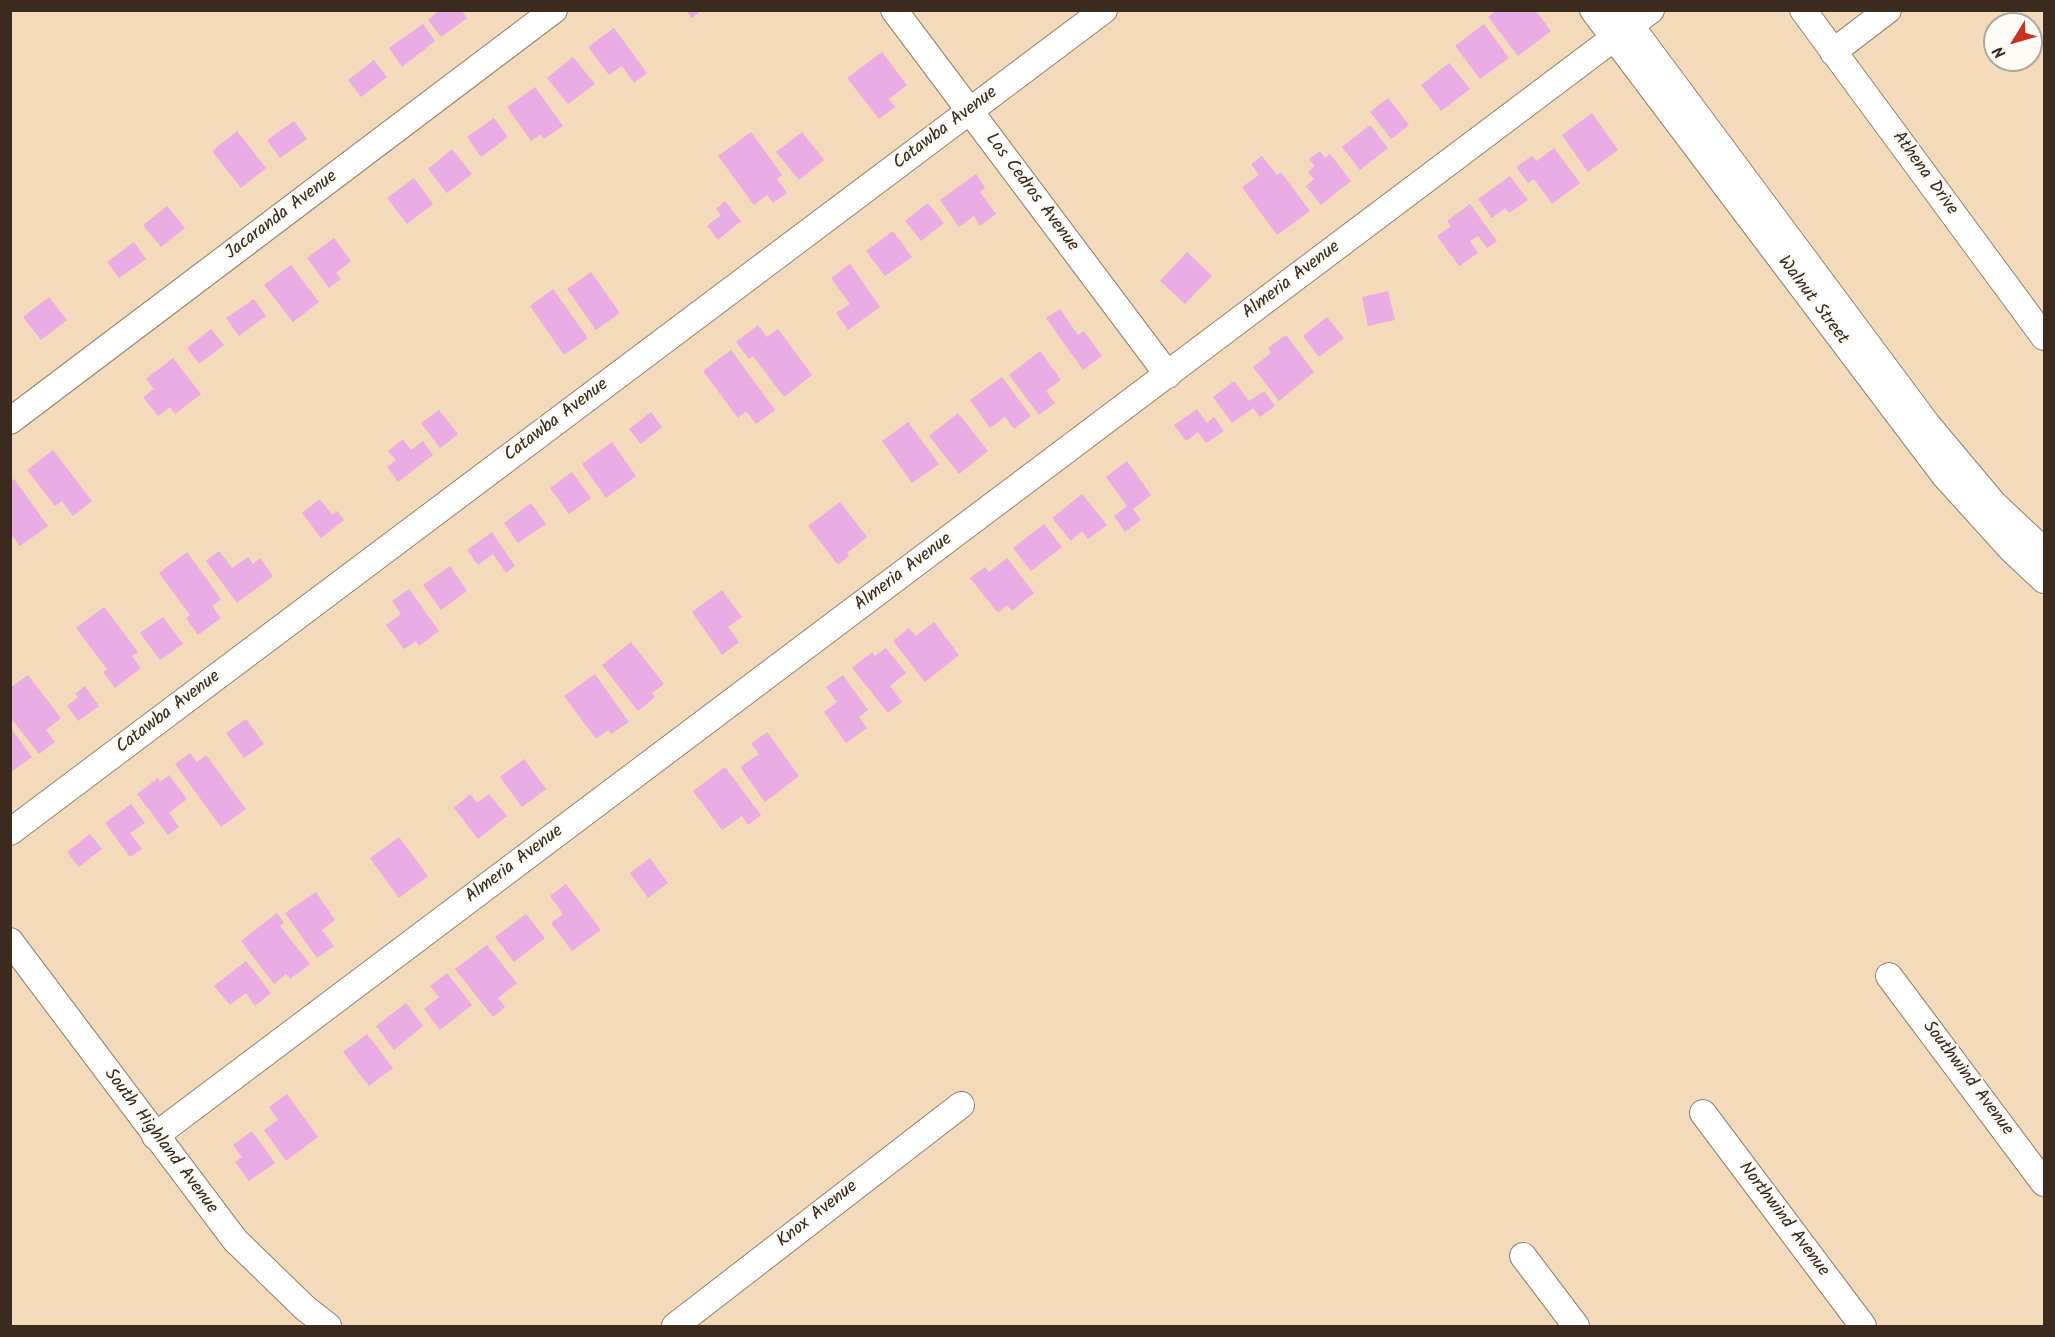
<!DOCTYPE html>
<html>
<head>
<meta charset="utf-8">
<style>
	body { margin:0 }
	#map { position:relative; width:2055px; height:1337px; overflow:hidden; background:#f2daba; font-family:Kalam,sans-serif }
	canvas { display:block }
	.frame { position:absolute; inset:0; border:12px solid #3b2a1e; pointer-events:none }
	.north { position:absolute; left:1983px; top:12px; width:60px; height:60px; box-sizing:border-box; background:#fdfcf7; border:2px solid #afa8a0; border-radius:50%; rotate:233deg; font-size:16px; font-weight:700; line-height:24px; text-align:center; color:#3b2a1e }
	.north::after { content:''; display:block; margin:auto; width:21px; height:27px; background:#c8321e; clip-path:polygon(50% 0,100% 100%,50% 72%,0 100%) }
</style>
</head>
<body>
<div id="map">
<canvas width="2055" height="1337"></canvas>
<div class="frame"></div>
<div class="north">N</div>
</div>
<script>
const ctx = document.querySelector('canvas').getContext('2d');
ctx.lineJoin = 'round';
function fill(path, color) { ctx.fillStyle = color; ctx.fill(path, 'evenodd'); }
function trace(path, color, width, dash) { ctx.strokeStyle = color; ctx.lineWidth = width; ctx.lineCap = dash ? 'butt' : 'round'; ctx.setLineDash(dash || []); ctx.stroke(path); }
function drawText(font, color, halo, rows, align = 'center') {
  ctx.font = font + ' Kalam,sans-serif'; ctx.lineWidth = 4.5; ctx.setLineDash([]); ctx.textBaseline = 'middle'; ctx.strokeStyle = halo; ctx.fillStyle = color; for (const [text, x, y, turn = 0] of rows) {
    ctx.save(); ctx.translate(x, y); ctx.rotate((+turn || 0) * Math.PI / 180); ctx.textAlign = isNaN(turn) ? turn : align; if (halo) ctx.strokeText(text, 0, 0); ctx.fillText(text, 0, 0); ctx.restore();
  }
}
fill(new Path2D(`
	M 440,10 L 461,10 L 467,18 L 441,37 L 428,20 Z
	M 686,10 L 702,10 L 692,18 Z
	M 1497,10 L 1535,10 L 1551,31 L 1518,56 L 1488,17 Z
	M 423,24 L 435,41 L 402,67 L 389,48 Z
	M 1484,24 L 1509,58 L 1480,79 L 1455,46 Z
	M 614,28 L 647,73 L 634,83 L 622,66 L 609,75 L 588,47 Z
	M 882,52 L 907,85 L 889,99 L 895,107 L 879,119 L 847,78 Z
	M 573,57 L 595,84 L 568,104 L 547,78 Z
	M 374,60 L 387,77 L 361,97 L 348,80 Z
	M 1449,63 L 1470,89 L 1441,111 L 1421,85 Z
	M 535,87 L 563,126 L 544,139 L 541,134 L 531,141 L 507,107 Z
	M 1388,98 L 1409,125 L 1391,139 L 1370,112 Z
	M 1592,113 L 1618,150 L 1588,172 L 1562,135 Z
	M 494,118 L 508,137 L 481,157 L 467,137 Z
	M 294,121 L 307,139 L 280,158 L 267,140 Z
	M 1370,125 L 1388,148 L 1360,170 L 1342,147 Z
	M 237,131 L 266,168 L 241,188 L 212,151 Z
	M 751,132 L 782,175 L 777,179 L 787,193 L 773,203 L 767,195 L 754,205 L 718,156 Z
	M 802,132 L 824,160 L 799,180 L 776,152 Z
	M 1554,148 L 1580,183 L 1552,204 L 1534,179 L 1528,183 L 1516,167 L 1532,156 L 1537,161 Z
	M 452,149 L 472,174 L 447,193 L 428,169 Z
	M 1320,151 L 1325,158 L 1330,154 L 1351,181 L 1321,205 L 1306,186 L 1314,179 L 1308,172 L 1315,166 L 1309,159 Z
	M 1262,156 L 1277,175 L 1281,172 L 1310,211 L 1277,235 L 1242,187 L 1259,175 L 1251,164 Z
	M 976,174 L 985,188 L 980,192 L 996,214 L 980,226 L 974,216 L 959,227 L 940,200 Z
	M 1510,176 L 1528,200 L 1509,213 L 1505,208 L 1492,218 L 1478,199 Z
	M 414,178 L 433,204 L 407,224 L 387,198 Z
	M 725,201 L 741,221 L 718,240 L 707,226 L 721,215 L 716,209 Z
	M 928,203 L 944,223 L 921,241 L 905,221 Z
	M 1470,204 L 1497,241 L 1487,248 L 1478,236 L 1470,241 L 1478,253 L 1459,266 L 1437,236 L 1451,226 L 1447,221 Z
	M 167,206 L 185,228 L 161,247 L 143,225 Z
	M 893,231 L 912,257 L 885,276 L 866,251 Z
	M 334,238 L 351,261 L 336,273 L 341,279 L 329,288 L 307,258 Z
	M 134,242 L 146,259 L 119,278 L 107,262 Z
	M 1187,252 L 1212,276 L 1185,304 L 1160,281 Z
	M 850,264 L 880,307 L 848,330 L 836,313 L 850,304 L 831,278 Z
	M 291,265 L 319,302 L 293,322 L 264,285 Z
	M 591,272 L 620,313 L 596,330 L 567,289 Z
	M 553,289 L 588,338 L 564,355 L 530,306 Z
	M 1388,291 L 1395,320 L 1368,326 L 1362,297 Z
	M 49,297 L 67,320 L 41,340 L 23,317 Z
	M 254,299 L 266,316 L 239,336 L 226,318 Z
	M 1060,309 L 1078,335 L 1084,331 L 1102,356 L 1083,370 L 1046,318 Z
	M 1327,317 L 1344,338 L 1319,357 L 1303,336 Z
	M 758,325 L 767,337 L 778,329 L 812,375 L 784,397 L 753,356 L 749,359 L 736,342 Z
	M 211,329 L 224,345 L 199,364 L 187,348 Z
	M 1286,335 L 1314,372 L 1279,401 L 1253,367 L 1271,353 L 1268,348 Z
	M 731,350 L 775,410 L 756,424 L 746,411 L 738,418 L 703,371 Z
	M 1040,351 L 1061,380 L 1046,391 L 1055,403 L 1039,415 L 1009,375 Z
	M 173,358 L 201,394 L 175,414 L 170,407 L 158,416 L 143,397 L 154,389 L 146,379 Z
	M 1002,377 L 1031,416 L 1014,429 L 1005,417 L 990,428 L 970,400 Z
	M 1234,381 L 1249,401 L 1264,391 L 1275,406 L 1260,417 L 1253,408 L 1232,423 L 1213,397 Z
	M 1197,409 L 1207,423 L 1214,417 L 1224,431 L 1206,443 L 1198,432 L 1186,441 L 1174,425 Z
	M 439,410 L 458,434 L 440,448 L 421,423 Z
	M 651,412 L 662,427 L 641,444 L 629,429 Z
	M 958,413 L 988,451 L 959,474 L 929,436 Z
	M 908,422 L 939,464 L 912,483 L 882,441 Z
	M 403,439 L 411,450 L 423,441 L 433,455 L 398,482 L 387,467 L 396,460 L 388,451 Z
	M 612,442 L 636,476 L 606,498 L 582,464 Z
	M 53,450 L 92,501 L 73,516 L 62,501 L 55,506 L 27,470 Z
	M 1127,461 L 1151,495 L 1133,509 L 1141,520 L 1125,532 L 1114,516 L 1127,506 L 1106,477 Z
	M 572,472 L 591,498 L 569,514 L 550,488 Z
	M 14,479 L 48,526 L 20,546 L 10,533 L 10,481 Z
	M 1082,494 L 1107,525 L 1088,539 L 1082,531 L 1071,541 L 1052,518 Z
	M 320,499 L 332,515 L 337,511 L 344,520 L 321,538 L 302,513 Z
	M 840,502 L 867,537 L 847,553 L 849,556 L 838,565 L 808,526 Z
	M 531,503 L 546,524 L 518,543 L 504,523 Z
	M 1044,524 L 1062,547 L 1031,571 L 1013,548 Z
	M 492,532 L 515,566 L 506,573 L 493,554 L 478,565 L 467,550 Z
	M 219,551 L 232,568 L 248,557 L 253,564 L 260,558 L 273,576 L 237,603 L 206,561 Z
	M 187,552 L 221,599 L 212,606 L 221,618 L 198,635 L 186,618 L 190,615 L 159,573 Z
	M 1007,558 L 1034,593 L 1012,611 L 1007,605 L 998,613 L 970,578 L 985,567 L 989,572 Z
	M 450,566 L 467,591 L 441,610 L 423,585 Z
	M 409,589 L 439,631 L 419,646 L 416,641 L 404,649 L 386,625 L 401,614 L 392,601 Z
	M 722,590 L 742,617 L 728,627 L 739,642 L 722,655 L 692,612 Z
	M 104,607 L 138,652 L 132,656 L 141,668 L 115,688 L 103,672 L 107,669 L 76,628 Z
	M 163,617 L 183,644 L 160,660 L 140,633 Z
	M 934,622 L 959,655 L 925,682 L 893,641 L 909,628 L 916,636 Z
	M 631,642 L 664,684 L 652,693 L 655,697 L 638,711 L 602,665 Z
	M 886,648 L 906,673 L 890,686 L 902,702 L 888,713 L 852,668 L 872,652 L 875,656 Z
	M 595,674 L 629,722 L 611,734 L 608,730 L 596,739 L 564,696 Z
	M 28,675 L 61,718 L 46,730 L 55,742 L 39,754 L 10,717 L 10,688 Z
	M 843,675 L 868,710 L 859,717 L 867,728 L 846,743 L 824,712 L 837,702 L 826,687 Z
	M 85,686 L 99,706 L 78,721 L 67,706 L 78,697 L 75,694 Z
	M 246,719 L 264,744 L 244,758 L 226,733 Z
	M 10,727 L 32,757 L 10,773 Z
	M 767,732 L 799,776 L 765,802 L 740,767 L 759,754 L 751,744 Z
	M 190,753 L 197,762 L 206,755 L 246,809 L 221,827 L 175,764 Z
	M 524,759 L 546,789 L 522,807 L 500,777 Z
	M 725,767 L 761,815 L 748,825 L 742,816 L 722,830 L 693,791 Z
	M 169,775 L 187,799 L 169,813 L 179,827 L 168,835 L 137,794 L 158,778 L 160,782 Z
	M 470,794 L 477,803 L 489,794 L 507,816 L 478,839 L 454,808 Z
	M 131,804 L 145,823 L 130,833 L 142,849 L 130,857 L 105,823 Z
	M 90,834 L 102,849 L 79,867 L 67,852 Z
	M 399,837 L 428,876 L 399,898 L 370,858 Z
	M 650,858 L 668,883 L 648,898 L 630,873 Z
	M 566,884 L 601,930 L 572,951 L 551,923 L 563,914 L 550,896 Z
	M 316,892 L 335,920 L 322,930 L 334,946 L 317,958 L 285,913 Z
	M 277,913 L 284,923 L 280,926 L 310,964 L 290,979 L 286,974 L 274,984 L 241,941 Z
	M 526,914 L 545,938 L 514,962 L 495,937 Z
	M 487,945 L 517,983 L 498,998 L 505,1007 L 493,1017 L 455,969 Z
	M 246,961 L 271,993 L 255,1006 L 246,993 L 230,1005 L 214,986 Z
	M 447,973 L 472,1005 L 440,1030 L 424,1009 L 439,997 L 430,986 Z
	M 406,1003 L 423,1026 L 394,1050 L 376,1026 Z
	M 367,1034 L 393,1068 L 369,1086 L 343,1052 Z
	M 287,1094 L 318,1137 L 286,1161 L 264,1130 L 278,1120 L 269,1107 Z
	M 252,1131 L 275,1163 L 249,1181 L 235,1162 L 242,1157 L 233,1145 Z`), '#e9ace4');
const minor = new Path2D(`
	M 894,10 L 1168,375
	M 1593,10 L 1944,475 L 2012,550 L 2044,580
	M 1619,10 L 1927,424 L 1994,504 L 2044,551
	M 1803,10 L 2044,337
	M 1833,52 L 1888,10
	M 10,421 L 554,10
	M 10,832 L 1104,10
	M 10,941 L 235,1240 L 305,1308 L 328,1326
	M 1889,976 L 2044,1183
	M 1703,1113 L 1863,1326
	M 155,1136 L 1651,10
	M 1523,1256 L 1576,1326
	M 675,1326 L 961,1105`);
trace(minor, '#96826c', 28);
trace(minor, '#fff', 26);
drawText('18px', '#3b2a1e', '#fdfcf7', [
	["Catawba Avenue",946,129,-37],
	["Athena Drive",1924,174,54],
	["Los Cedros Avenue",1031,193,53],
	["Jacaranda Avenue",282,216,-37],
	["Almeria Avenue",1292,281,-37],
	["Walnut Street",1812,301,53],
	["Catawba Avenue",557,421,-37],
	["Almeria Avenue",904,573,-37],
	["Catawba Avenue",169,713,-37],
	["Almeria Avenue",515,865,-37],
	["Southwind Avenue",1967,1079,53],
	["South Highland Avenue",160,1142,53],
	["Knox Avenue",818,1215,-38],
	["Northwind Avenue",1783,1220,53]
]);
</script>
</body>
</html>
